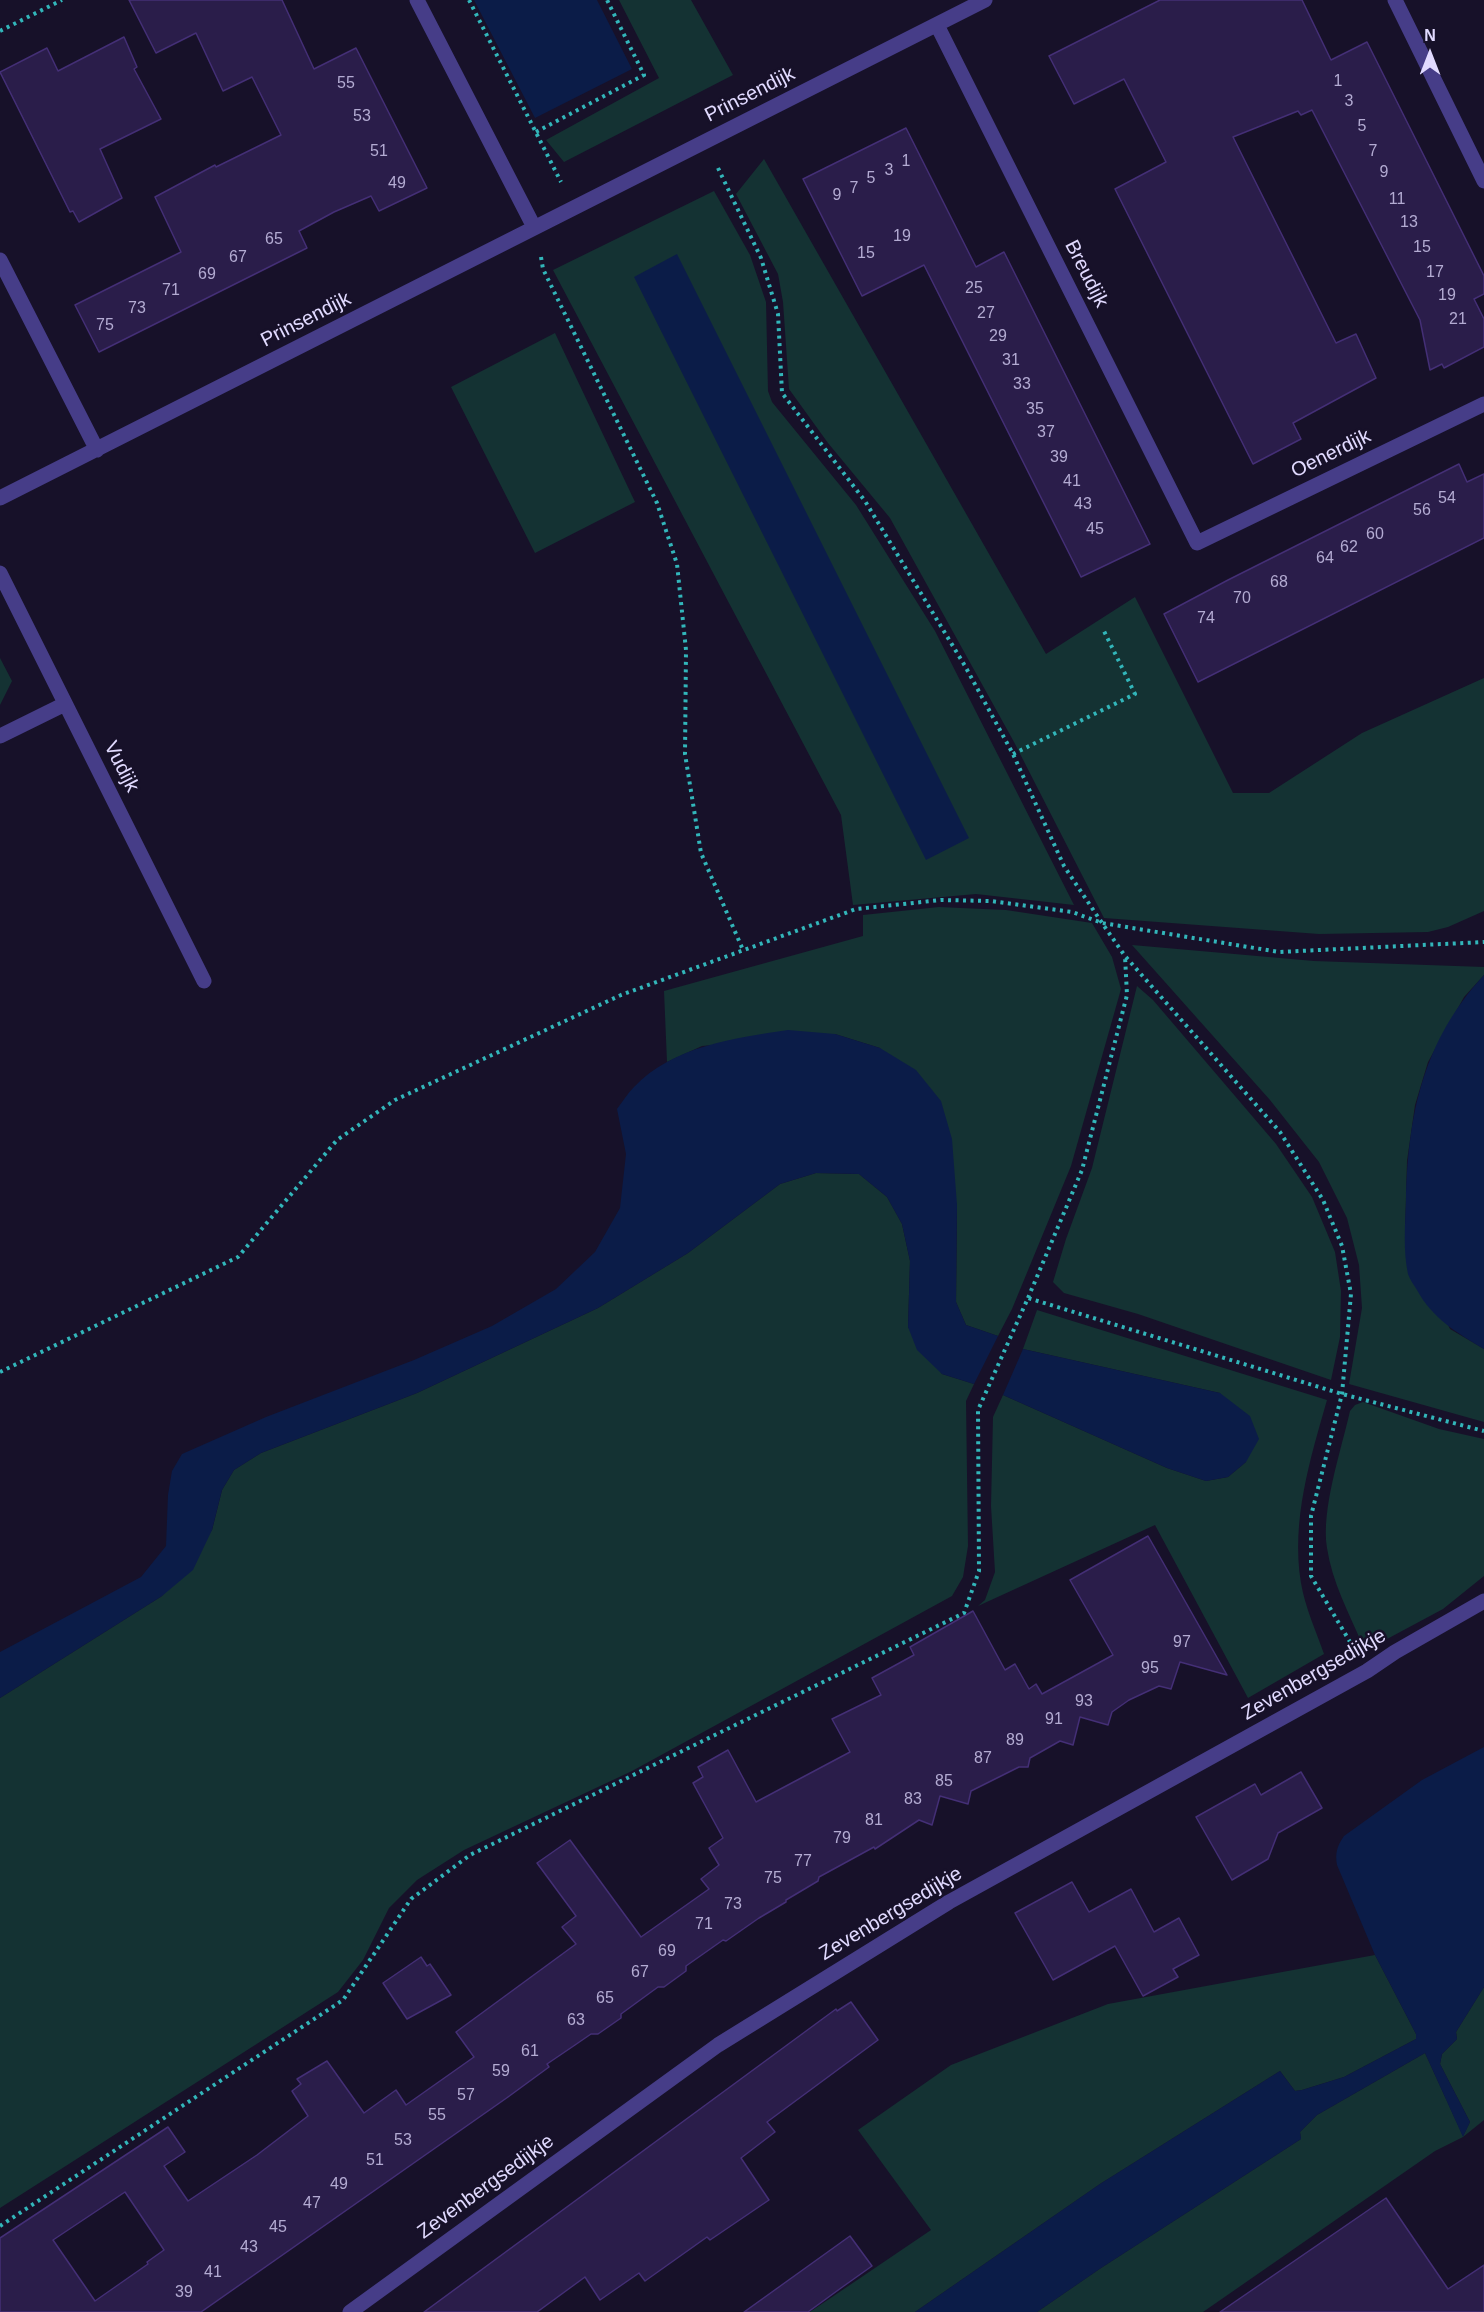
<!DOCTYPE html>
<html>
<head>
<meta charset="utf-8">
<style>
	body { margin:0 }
	#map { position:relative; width:1484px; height:2312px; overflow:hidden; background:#171129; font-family:Helvetica,sans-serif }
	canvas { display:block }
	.north { position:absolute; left:1400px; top:24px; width:60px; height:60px; -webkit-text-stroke:4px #171129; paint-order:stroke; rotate:0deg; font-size:16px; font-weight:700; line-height:24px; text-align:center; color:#e1daff }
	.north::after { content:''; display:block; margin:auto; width:21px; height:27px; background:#e1daff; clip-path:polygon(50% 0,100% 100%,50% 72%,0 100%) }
</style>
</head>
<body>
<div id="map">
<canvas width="1484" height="2312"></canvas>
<div class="north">N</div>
</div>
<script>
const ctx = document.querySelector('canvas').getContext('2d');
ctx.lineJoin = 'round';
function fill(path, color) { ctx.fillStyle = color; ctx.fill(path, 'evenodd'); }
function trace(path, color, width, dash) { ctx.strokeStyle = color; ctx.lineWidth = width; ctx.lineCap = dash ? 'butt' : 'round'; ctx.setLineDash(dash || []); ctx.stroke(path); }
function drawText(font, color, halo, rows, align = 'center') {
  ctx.font = font + ' Helvetica,sans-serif'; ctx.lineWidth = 5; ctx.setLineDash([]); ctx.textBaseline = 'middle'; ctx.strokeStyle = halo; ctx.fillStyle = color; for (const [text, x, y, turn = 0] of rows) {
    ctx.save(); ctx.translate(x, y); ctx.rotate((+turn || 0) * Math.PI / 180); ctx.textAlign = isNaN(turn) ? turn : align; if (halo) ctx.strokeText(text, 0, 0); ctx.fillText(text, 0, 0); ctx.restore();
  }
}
fill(new Path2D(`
	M 619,0 L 691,0 L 733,75 L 564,162 L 546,140 L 659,78 Z
	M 764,159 L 1046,654 L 1135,597 L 1233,793 L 1269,793 L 1362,733 L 1484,678 L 1484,911 L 1448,927 L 1428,932 L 1319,934 L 1104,918 L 1014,742 L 890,518 L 828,443 L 789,389 L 783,302 L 778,274 L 736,194 Z
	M 714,191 L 750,255 L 766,302 L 768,391 L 772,402 L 856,505 L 935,631 L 1074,905 L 976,894 L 853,905 L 841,815 L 553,270 Z
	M 555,333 L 635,502 L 535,553 L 451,387 Z
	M 0,658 L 12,681 L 0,705 Z
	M 939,907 L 1006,910 L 1092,923 L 1112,957 L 1121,989 L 1071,1166 L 1012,1309 L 998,1336 L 966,1325 L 956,1302 L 957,1205 L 880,1048 L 835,1034 L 702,1046 L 667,1062 L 664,991 L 863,936 L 863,915 Z
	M 1132,945 L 1314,961 L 1484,967 L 1484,975 L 1464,997 L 1428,1062 L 1415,1105 L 1407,1161 L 1405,1234 L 1450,1329 L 1484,1349 L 1484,1422 L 1349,1384 L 1362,1308 L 1359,1265 L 1347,1218 L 1319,1162 L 1270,1100 Z
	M 1137,986 L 1153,1000 L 1276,1144 L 1312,1197 L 1335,1252 L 1341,1291 L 1340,1337 L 1331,1380 L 1138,1314 L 1064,1293 L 1053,1282 L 1066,1239 L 1092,1168 Z
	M 816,1173 L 859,1174 L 887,1197 L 902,1224 L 910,1261 L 908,1327 L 942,1374 L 974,1384 L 966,1401 L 968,1546 L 963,1577 L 952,1596 L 632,1771 L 464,1850 L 417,1880 L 389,1908 L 363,1960 L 338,1992 L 0,2208 L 0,1698 L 162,1596 L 212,1530 L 222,1490 L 234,1470 L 261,1453 L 417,1393 L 598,1308 L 688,1253 L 780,1184 Z
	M 1037,1310 L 1327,1400 C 1310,1460 1291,1520 1301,1583 C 1305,1607 1316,1631 1324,1654 L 1248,1698 L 1155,1525 L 978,1606 L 985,1600 L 995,1572 L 991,1506 L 993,1417 L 1003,1395 L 1167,1468 L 1206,1481 L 1228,1477 L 1246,1462 L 1220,1393 L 1023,1349 Z
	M 1363,1402 L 1439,1429 L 1484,1439 L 1484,1576 L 1443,1609 L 1374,1646 L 1362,1644 C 1349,1613 1332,1582 1327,1548 C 1321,1509 1341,1451 1350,1411 L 1355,1405 Z
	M 1375,1955 L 1416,2034 L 1416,2039 L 1344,2077 L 1302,2090 L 1295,2091 L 1280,2071 L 1100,2184 L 915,2312 L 810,2312 L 931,2230 L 858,2130 L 951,2065 L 1108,2004 Z
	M 1484,1987 L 1484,2120 L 1463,2137 L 1435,2151 L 1203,2312 L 1037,2312 L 1101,2268 L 1301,2139 L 1300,2132 L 1317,2115 L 1425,2053 L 1463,2136 L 1470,2122 L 1440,2064 L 1442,2054 L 1457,2039 L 1456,2032 Z`), '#143233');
fill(new Path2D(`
	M 474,0 L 597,0 L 632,69 L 535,118 Z
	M 677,254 L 969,838 L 926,860 L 634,277 Z
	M 1484,975 L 1484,1349 C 1457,1333 1432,1318 1417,1290 C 1414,1285 1410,1280 1408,1274 C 1403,1251 1405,1225 1406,1201 C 1408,1115 1423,1041 1484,975 Z
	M 788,1030 L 835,1034 L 880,1048 L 916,1070 L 941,1101 L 952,1139 L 957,1205 L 956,1302 L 966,1325 L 998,1336 L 974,1384 L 942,1374 L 917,1350 L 908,1327 L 910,1261 L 902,1224 L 887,1197 L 859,1174 L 816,1173 L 780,1184 L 688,1253 L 598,1308 L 417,1393 L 261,1453 L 234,1470 L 222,1490 L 212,1530 L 193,1570 L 162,1596 L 0,1698 L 0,1652 L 141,1577 L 166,1546 L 168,1495 L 172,1471 L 182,1454 L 266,1417 L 414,1360 L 492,1326 L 556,1289 L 595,1252 L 620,1208 L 626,1154 L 617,1109 C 623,1101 628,1093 634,1087 C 673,1046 735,1038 788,1030 Z
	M 1023,1349 L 1220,1393 L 1250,1416 L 1259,1439 L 1246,1462 L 1228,1477 L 1206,1481 L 1167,1468 L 1003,1395 Z
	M 1484,1747 L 1484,1987 L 1456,2032 L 1457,2039 L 1442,2054 L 1440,2064 L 1470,2122 L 1463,2137 L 1425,2053 L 1317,2115 L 1300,2132 L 1301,2139 L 1101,2268 L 1037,2312 L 915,2312 L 1100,2184 L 1280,2071 L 1295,2091 L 1302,2090 L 1344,2077 L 1416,2039 L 1416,2034 L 1375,1955 L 1337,1865 C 1335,1853 1337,1846 1344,1836 L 1422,1780 Z`), '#0b1c48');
const building = new Path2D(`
	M 129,0 L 282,0 L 314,69 L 356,48 L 427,188 L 379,211 L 371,196 L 334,212 L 299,231 L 307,248 L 99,352 L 75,305 L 181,252 L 155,197 L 215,165 L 216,167 L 281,135 L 252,77 L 223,91 L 196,33 L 156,53 Z
	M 1160,0 L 1302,0 L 1331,60 L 1367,42 L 1484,276 L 1484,294 L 1474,299 L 1484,319 L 1484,347 L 1444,368 L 1442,364 L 1430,370 L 1420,320 L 1312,110 L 1301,115 L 1298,111 L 1233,137 L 1336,343 L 1356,334 L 1376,378 L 1293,423 L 1301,439 L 1253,464 L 1115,189 L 1166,162 L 1124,79 L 1074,104 L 1049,56 Z
	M 124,37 L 137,67 L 134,69 L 161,119 L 100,149 L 122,198 L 79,222 L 73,211 L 70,212 L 0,72 L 47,48 L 58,71 Z
	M 906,128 L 976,267 L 1004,252 L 1150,544 L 1081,577 L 924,265 L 862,296 L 803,179 Z
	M 1459,464 L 1467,482 L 1484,474 L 1484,538 L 1198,682 L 1164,614 L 1228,580 Z
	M 1148,1536 L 1227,1675 L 1180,1662 L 1171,1689 L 1159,1686 L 1129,1700 L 1112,1712 L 1108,1725 L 1080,1717 L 1073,1745 L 1060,1741 L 1030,1758 L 1028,1767 L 1019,1767 L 971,1791 L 968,1804 L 940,1796 L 932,1825 L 919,1820 L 875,1849 L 874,1847 L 819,1877 L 818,1881 L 786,1900 L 786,1902 L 759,1918 L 726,1941 L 723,1940 L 686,1966 L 686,1971 L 664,1987 L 658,1987 L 621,2014 L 621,2018 L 598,2034 L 591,2034 L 575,2045 L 547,2064 L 549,2067 L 508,2097 L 201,2312 L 0,2312 L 0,2238 L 168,2127 L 185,2152 L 164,2166 L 188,2201 L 257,2155 L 308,2116 L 292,2091 L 301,2084 L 297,2079 L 327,2061 L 364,2113 L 396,2090 L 406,2105 L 474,2057 L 456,2032 L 576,1944 L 562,1927 L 576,1916 L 537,1863 L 570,1840 L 641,1937 L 709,1889 L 701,1879 L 719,1865 L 709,1848 L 723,1838 L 693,1783 L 703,1777 L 698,1767 L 728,1750 L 756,1802 L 850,1752 L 832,1719 L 881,1695 L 872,1678 L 914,1655 L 910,1647 L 973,1611 L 1005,1670 L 1015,1664 L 1029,1689 L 1036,1684 L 1042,1694 L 1113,1655 L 1070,1580 ZM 125,2192 L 164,2250 L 147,2262 L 148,2264 L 95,2301 L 53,2240 Z
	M 1301,1772 L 1322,1808 L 1278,1833 L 1268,1859 L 1232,1880 L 1196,1817 L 1255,1784 L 1261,1795 Z
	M 1072,1882 L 1089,1912 L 1131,1889 L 1154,1932 L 1179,1918 L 1199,1955 L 1173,1969 L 1178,1977 L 1143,1996 L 1115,1946 L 1053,1980 L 1015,1913 Z
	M 421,1957 L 427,1966 L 430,1964 L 451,1995 L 407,2019 L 383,1983 Z
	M 851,2002 L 878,2040 L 767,2122 L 775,2132 L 741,2158 L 769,2200 L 710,2240 L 707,2237 L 645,2281 L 639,2273 L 600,2300 L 585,2277 L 537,2312 L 424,2312 L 836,2009 L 837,2011 Z
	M 1386,2198 L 1448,2289 L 1484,2265 L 1484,2312 L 1220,2312 Z
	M 850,2236 L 872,2266 L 841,2288 L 808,2312 L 744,2312 Z`);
fill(building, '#2a1d4a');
trace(building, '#442f76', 1.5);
trace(new Path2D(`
	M 469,0 L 561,182
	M 0,31 L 62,0
	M 536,132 L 644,75 L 607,0
	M 718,168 L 761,258 L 778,314 L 782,393 L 865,501 L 965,666 L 1013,754 L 1064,866 L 1102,923 L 1125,956 L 1280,1132 L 1323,1200 L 1342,1246 L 1351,1294 L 1342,1394 L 1311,1516 L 1311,1576 L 1353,1647
	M 541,257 L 543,269 L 657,503 L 677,564 L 686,650 L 685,754 L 701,853 L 743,950
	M 1013,754 L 1135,694 L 1103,629
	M 1028,1298 L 1082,1170 L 1127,995 L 1125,956
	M 0,1372 L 238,1257 L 337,1140 L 395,1100 L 621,995 L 856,909 L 941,900 L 991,901 L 1072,912 L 1102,923 L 1279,952 L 1484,942
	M 0,2226 L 343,2000 L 411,1899 L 470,1855 L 964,1613 L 979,1571 L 978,1410 L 1028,1298 L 1342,1394 L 1484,1431`), '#32b6ba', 4, [3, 4.5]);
trace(new Path2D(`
	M 417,0 L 534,227
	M 1395,0 L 1484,181
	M 937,25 L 1197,543 L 1484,404
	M 0,260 L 97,450
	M 0,498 L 985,0
	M 0,573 L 204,981
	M 0,736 L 65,704
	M 350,2312 L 718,2045 L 949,1902 L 1367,1671 L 1395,1652 L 1484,1601`), '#463d88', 15);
drawText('16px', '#b3abd2', null, [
	["1",1338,82],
	["55",346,84],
	["3",1349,102],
	["53",362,117],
	["5",1362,127],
	["51",379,152],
	["7",1373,152],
	["1",906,162],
	["3",889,171],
	["9",1384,173],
	["5",871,179],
	["49",397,184],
	["7",854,189],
	["9",837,196],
	["11",1397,200],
	["13",1409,223],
	["19",902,237],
	["65",274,240],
	["15",1422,248],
	["15",866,254],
	["67",238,258],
	["17",1435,273],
	["69",207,275],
	["25",974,289],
	["71",171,291],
	["19",1447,296],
	["73",137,309],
	["27",986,314],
	["21",1458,320],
	["75",105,326],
	["29",998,337],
	["31",1011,361],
	["33",1022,385],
	["35",1035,410],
	["37",1046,433],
	["39",1059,458],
	["41",1072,482],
	["54",1447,499],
	["43",1083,505],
	["56",1422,511],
	["45",1095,530],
	["60",1375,535],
	["62",1349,548],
	["64",1325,559],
	["68",1279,583],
	["70",1242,599],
	["74",1206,619],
	["97",1182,1643],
	["95",1150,1669],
	["93",1084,1702],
	["91",1054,1720],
	["89",1015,1741],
	["87",983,1759],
	["85",944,1782],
	["83",913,1800],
	["81",874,1821],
	["79",842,1839],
	["77",803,1862],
	["75",773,1879],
	["73",733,1905],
	["71",704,1925],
	["69",667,1952],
	["67",640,1973],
	["65",605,1999],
	["63",576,2021],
	["61",530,2052],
	["59",501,2072],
	["57",466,2096],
	["55",437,2116],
	["53",403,2141],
	["51",375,2161],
	["49",339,2185],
	["47",312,2204],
	["45",278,2228],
	["43",249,2248],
	["41",213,2273],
	["39",184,2293]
]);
drawText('20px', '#e1daff', '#171129', [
	["Prinsendijk",750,95,-27],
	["Breudijk",1086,274,63],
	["Prinsendijk",306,320,-27],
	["Oenerdijk",1331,454,-26],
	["Vudijk",121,767,63],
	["Zevenbergsedijkje",1314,1675,-30],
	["Zevenbergsedijkje",891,1914,-31],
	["Zevenbergsedijkje",486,2187,-36]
]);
</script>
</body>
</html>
